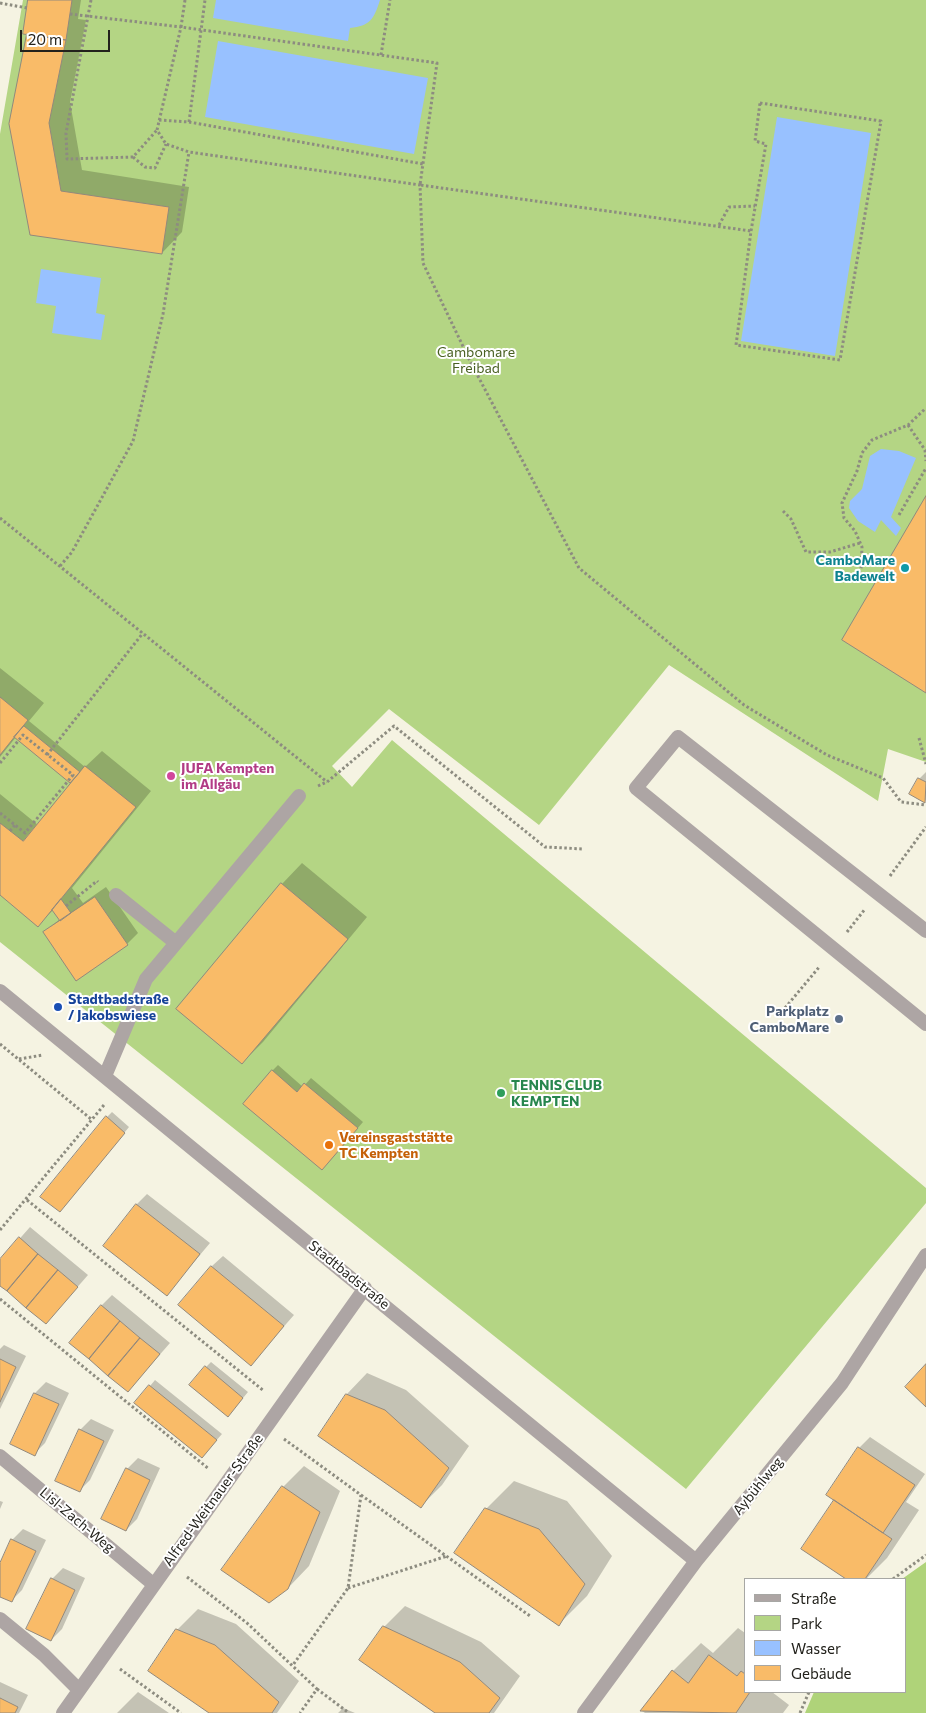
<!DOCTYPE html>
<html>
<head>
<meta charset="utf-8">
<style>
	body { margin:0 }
	#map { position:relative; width:926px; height:1713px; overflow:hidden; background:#f5f3e2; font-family:Commissioner,sans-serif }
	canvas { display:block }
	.legend { position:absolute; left:744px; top:1578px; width:162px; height:115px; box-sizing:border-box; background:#fff; border:1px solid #a7a7a4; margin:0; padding:6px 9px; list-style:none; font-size:15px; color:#23221c }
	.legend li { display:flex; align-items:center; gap:10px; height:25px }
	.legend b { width:25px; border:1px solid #a7a7a4 }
	.scale { position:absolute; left:20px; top:30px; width:90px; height:22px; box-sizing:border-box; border:2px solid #23221c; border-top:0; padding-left:6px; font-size:15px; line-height:18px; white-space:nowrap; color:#23221c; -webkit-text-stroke:4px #fff; paint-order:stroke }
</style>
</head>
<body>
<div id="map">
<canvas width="926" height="1713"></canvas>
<ul class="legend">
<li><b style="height:6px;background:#ada5a4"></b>Straße</li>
<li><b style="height:14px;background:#b4d584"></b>Park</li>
<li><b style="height:14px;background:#98c1ff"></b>Wasser</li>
<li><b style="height:14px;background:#f9bb68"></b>Gebäude</li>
</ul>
<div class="scale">20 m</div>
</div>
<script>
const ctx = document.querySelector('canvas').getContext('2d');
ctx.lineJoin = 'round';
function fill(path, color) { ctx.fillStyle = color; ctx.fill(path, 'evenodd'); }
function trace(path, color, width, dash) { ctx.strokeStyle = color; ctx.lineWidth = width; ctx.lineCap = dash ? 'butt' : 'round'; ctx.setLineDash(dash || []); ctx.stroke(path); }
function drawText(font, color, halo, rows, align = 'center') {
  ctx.font = font + ' Commissioner,sans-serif'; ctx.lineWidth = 4; ctx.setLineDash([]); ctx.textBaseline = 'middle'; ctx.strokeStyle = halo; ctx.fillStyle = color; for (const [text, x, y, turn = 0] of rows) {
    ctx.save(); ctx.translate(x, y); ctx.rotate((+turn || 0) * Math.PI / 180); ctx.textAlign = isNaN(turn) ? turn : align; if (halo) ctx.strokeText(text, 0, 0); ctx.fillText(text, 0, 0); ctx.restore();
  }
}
fill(new Path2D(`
	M 23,0 L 926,0 L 926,762 L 888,749 L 878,801 L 669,665 L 539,825 L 389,709 L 332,766 L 352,787 L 392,740 L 926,1188 L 926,1203 L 686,1489 L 0,942 L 0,134 Z`), '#b4d584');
fill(new Path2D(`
	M 926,1562 L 926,1713 L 805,1713 L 814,1692 L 905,1692 L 905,1579 L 902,1579 Z`), '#afd379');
fill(new Path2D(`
	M 216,0 L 380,0 C 374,19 370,26 350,28 L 348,41 L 213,18 Z
	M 218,41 L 428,78 L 414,154 L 205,117 Z
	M 777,117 L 871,133 L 835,356 L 741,341 Z
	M 41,269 L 101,278 L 96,313 L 105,315 L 101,340 L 52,333 L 56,306 L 36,303 Z
	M 881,449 L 899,451 L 916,458 L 891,517 L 901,528 L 896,536 L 881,520 L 875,532 L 858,521 L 849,508 L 850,501 L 862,489 L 870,456 Z`), '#98c1ff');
fill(new Path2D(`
	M 29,0 L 81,0 L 78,19 L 86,20 L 70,102 L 82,170 L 189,187 L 182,232 L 162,253 L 31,234 Z
	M 0,668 L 44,703 L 29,721 L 85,767 L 102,751 L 151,791 L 72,888 L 83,903 L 106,887 L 138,933 L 127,944 L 45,932 L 60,919 L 53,910 L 38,925 L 0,893 L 0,794 L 38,825 L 76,778 L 16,737 L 0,757 Z
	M 926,772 L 926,800 L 925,801 L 919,779 Z
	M 302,863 L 367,917 L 263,1042 L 242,1063 L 282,884 Z
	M 278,1065 L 303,1087 L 311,1078 L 363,1122 L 327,1164 L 272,1071 Z
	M 112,1112 L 129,1127 L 65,1206 L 107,1117 Z
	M 147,1194 L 210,1243 L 167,1294 L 136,1205 Z
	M 30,1227 L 88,1275 L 46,1323 L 0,1284 L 0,1261 Z
	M 223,1256 L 294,1315 L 251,1364 L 212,1266 Z
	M 112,1295 L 170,1343 L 128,1391 L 101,1306 Z
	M 4,1345 L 26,1356 L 0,1409 L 0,1349 Z
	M 211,1362 L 248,1392 L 233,1410 L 206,1367 Z
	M 367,1373 L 406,1390 L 469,1446 L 442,1485 L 421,1506 L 347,1394 Z
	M 155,1380 L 222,1434 L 207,1451 L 136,1403 Z
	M 46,1382 L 69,1393 L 45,1443 L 34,1454 L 35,1393 Z
	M 91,1419 L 114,1430 L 90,1480 L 79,1491 L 80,1430 Z
	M 870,1437 L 925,1474 L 906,1502 L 919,1510 L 887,1558 L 866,1579 L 849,1579 L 803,1548 L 835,1501 L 828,1494 L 859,1448 Z
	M 138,1458 L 160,1468 L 137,1519 L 126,1530 L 127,1469 Z
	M 304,1466 L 340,1491 L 309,1566 L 288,1588 L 223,1570 L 283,1487 Z
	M 514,1481 L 567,1501 L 612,1556 L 587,1596 L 559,1624 L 486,1509 Z
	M 0,1501 L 3,1502 L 0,1509 Z
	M 23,1529 L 46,1540 L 22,1590 L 11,1601 L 0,1595 L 0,1566 L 12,1540 Z
	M 63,1568 L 85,1578 L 62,1629 L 51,1640 L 52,1579 Z
	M 405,1606 L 481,1642 L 520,1676 L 494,1713 L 437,1713 L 384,1627 Z
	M 198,1609 L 236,1624 L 299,1681 L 277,1713 L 211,1713 L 177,1630 Z
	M 738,1628 L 745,1633 L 745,1692 L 772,1692 L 789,1705 L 783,1713 L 645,1713 L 642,1711 L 673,1671 L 701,1643 L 713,1653 Z
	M 0,1682 L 28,1695 L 19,1713 L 0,1713 Z
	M 138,1692 L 169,1713 L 117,1713 Z
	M 343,1708 L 355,1713 L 338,1713 Z`), '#0003');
const building = new Path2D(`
	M 28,0 L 72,0 L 66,40 L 23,34 Z
	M 27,34 L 66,40 L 49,123 L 61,191 L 169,207 L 162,254 L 30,235 L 9,124 Z
	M 926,496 L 926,693 L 842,640 Z
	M 0,697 L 28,720 L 0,755 Z
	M 24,726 L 80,772 L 70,783 L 14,737 Z
	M 85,766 L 136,807 L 38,927 L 0,895 L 0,823 L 23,841 Z
	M 918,778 L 926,782 L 925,803 L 909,794 Z
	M 281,883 L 348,939 L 242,1064 L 176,1009 Z
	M 95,897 L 128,945 L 76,981 L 43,932 Z
	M 61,899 L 71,913 L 60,921 L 52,910 Z
	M 272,1070 L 297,1092 L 304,1083 L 358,1128 L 322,1170 L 243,1104 Z
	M 106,1116 L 125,1133 L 60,1212 L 40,1197 Z
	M 136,1204 L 200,1254 L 167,1296 L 103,1246 Z
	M 19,1237 L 38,1254 L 7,1291 L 0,1286 L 0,1259 Z
	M 38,1254 L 58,1270 L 26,1308 L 7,1291 Z
	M 211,1266 L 284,1326 L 251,1366 L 178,1305 Z
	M 58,1270 L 78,1287 L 46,1324 L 26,1308 Z
	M 101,1305 L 120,1321 L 89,1359 L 69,1343 Z
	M 120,1321 L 140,1338 L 108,1376 L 89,1359 Z
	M 140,1338 L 160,1354 L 128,1392 L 108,1376 Z
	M 0,1359 L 16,1367 L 0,1402 Z
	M 926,1364 L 926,1407 L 905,1387 Z
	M 205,1366 L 243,1398 L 228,1417 L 189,1385 Z
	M 149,1385 L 217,1440 L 202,1458 L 134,1403 Z
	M 34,1393 L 59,1404 L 35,1456 L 10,1444 Z
	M 346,1394 L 385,1410 L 449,1468 L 421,1508 L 318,1436 Z
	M 79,1429 L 104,1441 L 80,1492 L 55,1481 Z
	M 858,1447 L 915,1485 L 883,1533 L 826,1495 Z
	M 126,1468 L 150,1480 L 126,1531 L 101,1519 Z
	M 282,1486 L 320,1512 L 288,1589 L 269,1603 L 221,1570 Z
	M 834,1500 L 892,1539 L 865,1579 L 846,1579 L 801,1549 Z
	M 485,1508 L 539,1529 L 585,1584 L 559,1626 L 454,1553 Z
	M 11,1539 L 36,1551 L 12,1602 L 0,1597 L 0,1563 Z
	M 51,1578 L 75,1590 L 51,1641 L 26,1629 Z
	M 383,1626 L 460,1662 L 500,1698 L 489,1713 L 435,1713 L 359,1660 Z
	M 176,1629 L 215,1645 L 279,1702 L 272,1713 L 209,1713 L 148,1671 Z
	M 709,1655 L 737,1676 L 741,1671 L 745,1674 L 745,1692 L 750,1692 L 736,1713 L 640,1711 L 672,1670 L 688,1683 Z
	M 0,1698 L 18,1707 L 15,1713 L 0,1713 Z`);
fill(building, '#f9bb68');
trace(building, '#93897c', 1);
trace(new Path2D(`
	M 91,0 L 66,133 L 67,159 L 133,157 L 157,130
	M 185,0 L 181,27 L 437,63 L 420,185 L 751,231
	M 0,3 L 27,8
	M 70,14 L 181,27 L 157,130 L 166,144 L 189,152 L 420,185 L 423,263 L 470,361 L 579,568 L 744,705 L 827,755 L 883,778 L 901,802 L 926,805
	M 381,55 L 390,0
	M 760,103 L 881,121 L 840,360 L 736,345 L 751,231 L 766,144 L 755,141 Z
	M 159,120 L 189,122 L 423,164
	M 189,122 L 205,0
	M 133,157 L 145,167 L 155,168 L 166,144
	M 719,225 L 729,207 L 755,206
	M 908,425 L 925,450 L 926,461
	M 783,511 L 791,519 L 806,552 L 830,552 L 860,543
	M 899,515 L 926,468
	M 0,518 L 327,782
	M 60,566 L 72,552 L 133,441 L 163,314 L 189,152
	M 855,582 L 861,568 L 862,547 L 855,531 L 844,518 L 842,503 L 857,471 L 862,453 L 872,440 L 908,425 L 926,408
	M 919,738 L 926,764
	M 47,755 L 143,633
	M 0,763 L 23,735 L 73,775 L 25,833 L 0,813
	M 318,786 L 327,782 L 394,726 L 545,847 L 584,849
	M 10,831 L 15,825
	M 890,876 L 926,827
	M 66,906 L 97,881 L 98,882
	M 847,932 L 865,909
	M 785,1008 L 820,966
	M 0,1044 L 91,1119
	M 19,1059 L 43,1055
	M 27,1200 L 264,1391
	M 0,1230 L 104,1105
	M 0,1299 L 209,1469
	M 284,1439 L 361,1495 L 348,1588 L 293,1665
	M 361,1495 L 530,1616
	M 187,1577 L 247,1623 L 317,1689 L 300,1713
	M 893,1579 L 926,1555
	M 348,1588 L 447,1556
	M 120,1669 L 181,1713
	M 317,1689 L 349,1713
	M 800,1713 L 809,1692`), '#8d8c80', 3, [2.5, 2.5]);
trace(new Path2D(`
	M 116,895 L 176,943
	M 926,931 L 678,737 L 636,788 L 926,1024
	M 105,1076 L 146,979 L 299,796`), '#ada5a4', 14);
trace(new Path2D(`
	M 0,991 L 696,1561
	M 0,1456 L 153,1584
	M 0,1619 L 44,1655 L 78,1689
	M 63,1713 L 365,1288
	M 584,1713 L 696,1561 L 842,1383 L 926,1255`), '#ada5a4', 14);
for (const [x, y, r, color] of [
	[905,568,5,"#0f9aa8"],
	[171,776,5,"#d1479c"],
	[58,1007,5,"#1a4fb4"],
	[839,1019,5,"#5c6f8a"],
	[501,1093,5,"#2e9e5b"],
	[329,1145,5,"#e8710a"]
]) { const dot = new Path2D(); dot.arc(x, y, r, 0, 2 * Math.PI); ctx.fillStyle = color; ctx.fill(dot); trace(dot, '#fff', 2); }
drawText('14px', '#496022', '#fff', [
	["Cambomare",476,352],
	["Freibad",476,368]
]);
drawText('bold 14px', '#0d838f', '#fff', [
	["CamboMare",895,560],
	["Badewelt",895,576]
], 'right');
drawText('bold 14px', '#b23c85', '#fff', [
	["JUFA Kempten",181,768],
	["im Allgäu",181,784]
], 'left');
drawText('bold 14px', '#164399', '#fff', [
	["Stadtbadstraße",68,999],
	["/ Jakobswiese",68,1015]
], 'left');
drawText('bold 14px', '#4e5e75', '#fff', [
	["Parkplatz",829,1011],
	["CamboMare",829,1027]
], 'right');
drawText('bold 14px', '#27864d', '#fff', [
	["TENNIS CLUB",511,1085],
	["KEMPTEN",511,1101]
], 'left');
drawText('bold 14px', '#c56008', '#fff', [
	["Vereinsgaststätte",339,1137],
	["TC Kempten",339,1153]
], 'left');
drawText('14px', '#23221c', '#fff', [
	["Stadtbadstraße",349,1275,39],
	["Aybühlweg",758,1486,-51],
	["Alfred-Weitnauer-Straße",213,1500,-54],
	["Lisl-Zach-Weg",77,1520,40]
]);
</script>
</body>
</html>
